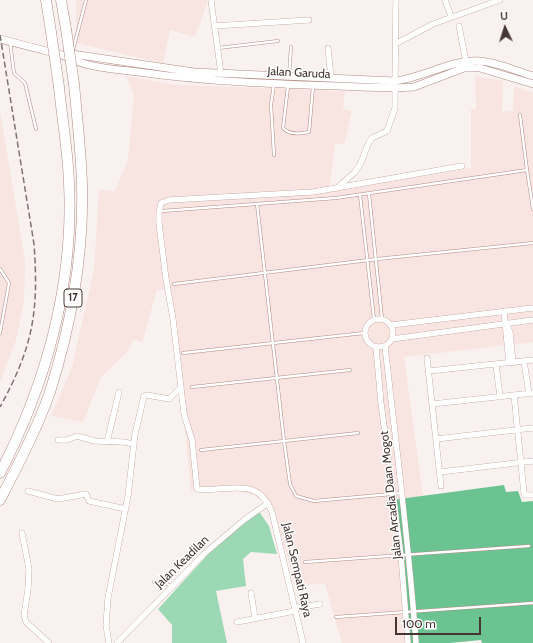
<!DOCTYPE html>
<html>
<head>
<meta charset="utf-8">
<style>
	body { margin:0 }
	#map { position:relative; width:533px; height:643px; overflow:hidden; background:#f9f1ef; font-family:Cabin,sans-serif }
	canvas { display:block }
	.north { position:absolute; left:485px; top:8px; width:40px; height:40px; -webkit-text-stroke:3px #fff; paint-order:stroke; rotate:356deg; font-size:11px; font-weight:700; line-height:16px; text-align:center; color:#463633 }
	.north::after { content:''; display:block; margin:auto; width:14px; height:18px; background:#463633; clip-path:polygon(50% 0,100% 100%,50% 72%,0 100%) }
	.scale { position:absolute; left:395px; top:617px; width:86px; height:18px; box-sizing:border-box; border:2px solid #463633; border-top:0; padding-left:5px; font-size:12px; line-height:14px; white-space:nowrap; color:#463633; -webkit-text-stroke:3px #fff; paint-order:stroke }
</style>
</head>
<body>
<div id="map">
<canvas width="533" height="643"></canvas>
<div class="north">U</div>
<div class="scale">100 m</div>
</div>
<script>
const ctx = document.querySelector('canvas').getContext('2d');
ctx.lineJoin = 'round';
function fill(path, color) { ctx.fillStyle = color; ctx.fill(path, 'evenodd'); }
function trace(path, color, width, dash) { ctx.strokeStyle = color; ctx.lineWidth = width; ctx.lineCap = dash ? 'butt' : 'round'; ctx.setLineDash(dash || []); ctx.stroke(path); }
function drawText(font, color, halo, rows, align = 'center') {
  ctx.font = font + ' Cabin,sans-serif'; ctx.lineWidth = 3; ctx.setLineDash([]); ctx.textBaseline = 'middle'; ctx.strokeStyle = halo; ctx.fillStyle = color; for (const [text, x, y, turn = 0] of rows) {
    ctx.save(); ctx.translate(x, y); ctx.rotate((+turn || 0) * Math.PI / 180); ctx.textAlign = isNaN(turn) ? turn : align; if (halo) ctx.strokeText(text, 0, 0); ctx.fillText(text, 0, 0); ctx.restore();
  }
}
fill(new Path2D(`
	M 76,0 L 208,0 L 195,37 L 170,30 L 163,63 L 76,43 Z
	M 126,76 L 177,85 L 345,91 L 343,109 L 352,111 L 344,144 L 335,144 L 329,192 L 471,168 L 471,109 L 476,109 L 475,76 L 503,81 L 502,112 L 513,111 L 514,86 L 533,93 L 533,342 L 404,357 L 423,496 L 392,500 L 399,551 L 406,643 L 342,643 L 325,584 L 295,585 L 276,517 L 263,497 L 226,489 L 191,491 L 179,368 L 168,290 L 157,290 L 142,342 L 134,339 L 126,353 L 101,377 L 83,422 L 51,416 L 72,367 L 94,270 L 99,190 L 115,191 L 128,160 L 134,95 Z
	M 0,111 L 25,261 L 24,301 L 16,340 L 0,382 Z`), '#f8e4e0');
fill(new Path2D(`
	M 258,510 L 269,526 L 277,554 L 251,552 L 243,559 L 246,586 L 216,591 L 227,643 L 172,643 L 172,625 L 158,609 L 233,527 Z`), '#9cd8b4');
fill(new Path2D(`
	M 504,485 L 506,492 L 518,491 L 522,502 L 533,501 L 533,643 L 482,643 L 481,640 L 449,643 L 406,643 L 399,551 L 392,500 Z`), '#6cc392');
const service = new Path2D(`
	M 10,42 L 14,73 L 25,83 L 36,129
	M 218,48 L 278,41
	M 73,50 L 86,0
	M 289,76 L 291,47
	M 288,86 L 283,128 C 289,135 300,134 309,132 L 313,87
	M 274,155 L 271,105 L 274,84
	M 527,170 L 533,209
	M 369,194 L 382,319
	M 360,195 L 374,319
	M 257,204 L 284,441 L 290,484 L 296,496 L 314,501 L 402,493
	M 162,211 L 336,198 L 527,170 L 520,115
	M 0,269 L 9,283 L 0,333
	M 174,284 L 377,259 L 533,243
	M 183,353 L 364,333
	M 192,387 L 350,370
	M 201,450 L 358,433
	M 305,562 L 529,546
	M 154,582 L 163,582 L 171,586
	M 336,617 L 533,603`);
const minor = new Path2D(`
	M 211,0 L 221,74
	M 445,0 L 451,16
	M 214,26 L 309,20
	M 459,26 L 466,62
	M 397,43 L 433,24 L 500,0
	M 328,48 L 331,78
	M 395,81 L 396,0
	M 337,188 L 354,173 L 360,165 L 369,142 L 372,138 L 387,131 L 395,108 L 395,88
	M 504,311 L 509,363
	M365 333a14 14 0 1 1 28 0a14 14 0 1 1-28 0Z
	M 506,324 L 510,332 L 513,363
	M 391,325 L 533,308
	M 392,339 L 533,320
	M 385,346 C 396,445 409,543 416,643
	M 376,347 L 381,403 L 401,555 L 408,643
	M 427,358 L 441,486
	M 524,361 L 529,394
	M 496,365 L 500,397
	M 429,371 L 533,360
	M 514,395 L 524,493 L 525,495 L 533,495
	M 432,404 L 533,393
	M 436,439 L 533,428
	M 58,440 L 67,440 L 77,436 L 95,441 L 123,442 L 134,444
	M 107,442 L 119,392
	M 440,472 L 533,461
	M 28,491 L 58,499 L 86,494 L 89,501 L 126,509
	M 22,533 L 29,569 L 28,589 L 24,616 L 26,622 L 49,643
	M 251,593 L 255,618
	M 295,608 L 320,604
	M 237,622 L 295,611
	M 109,643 L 106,625 L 108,598 L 128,496 L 135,434 L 144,396 L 147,395 L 169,399 L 181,387
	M 117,643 L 204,554 L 244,520 L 268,503
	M 303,643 L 272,512 C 257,474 227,493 197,489 L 192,440 L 184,414 L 173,319 L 166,279 L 159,223 L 159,213 L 161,203 L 169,200 L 313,192 L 462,166`);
const secondary = new Path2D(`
	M 0,39 L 62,55 C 83,67 114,69 138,72 C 223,84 309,85 395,88 L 414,87 L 464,68 L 480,68 L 533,84
	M 66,54 L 72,54 L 194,72 L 395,81 C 423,78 452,59 479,61 C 497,62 516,71 533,76`);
const motorway = new Path2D(`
	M 46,0 L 51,32
	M 61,0 L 66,29
	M 0,473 C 46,384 74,284 69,183 C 68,151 62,119 59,87
	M 0,500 C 18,465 37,429 50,392 C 71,325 84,254 82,184 C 81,151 77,117 74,84`);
trace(service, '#b18b85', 3.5);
trace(minor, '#b18b85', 6);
trace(secondary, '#b18b85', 8);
trace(motorway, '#b18b85', 11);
trace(service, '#fff', 2.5);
trace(minor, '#fff', 5.5);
trace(secondary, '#fff', 7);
trace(motorway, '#fff', 10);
trace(new Path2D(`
	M 0,35 L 34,244 C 39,312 33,347 0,407`), '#80726f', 1.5, [6, 3]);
const motorwayBridge = new Path2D(`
	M 66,29 L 74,84
	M 51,32 L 59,87`);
trace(motorwayBridge, '#b18b85', 11, []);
trace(motorwayBridge, '#fff', 10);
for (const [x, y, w] of [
	[73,298,18]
]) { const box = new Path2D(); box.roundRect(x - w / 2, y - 9, w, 18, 3); ctx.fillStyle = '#fff'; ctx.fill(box); trace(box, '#463633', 1); }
drawText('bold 11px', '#463633', null, [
	["17",73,298]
]);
drawText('12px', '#463633', '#fff', [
	["Jalan Garuda",299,73,3],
	["Jalan Arcadia Daan Mogot",391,495,-96],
	["Jalan Keadilan",182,562,-44],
	["Jalan Sempati Raya",297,570,77]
]);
</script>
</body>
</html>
